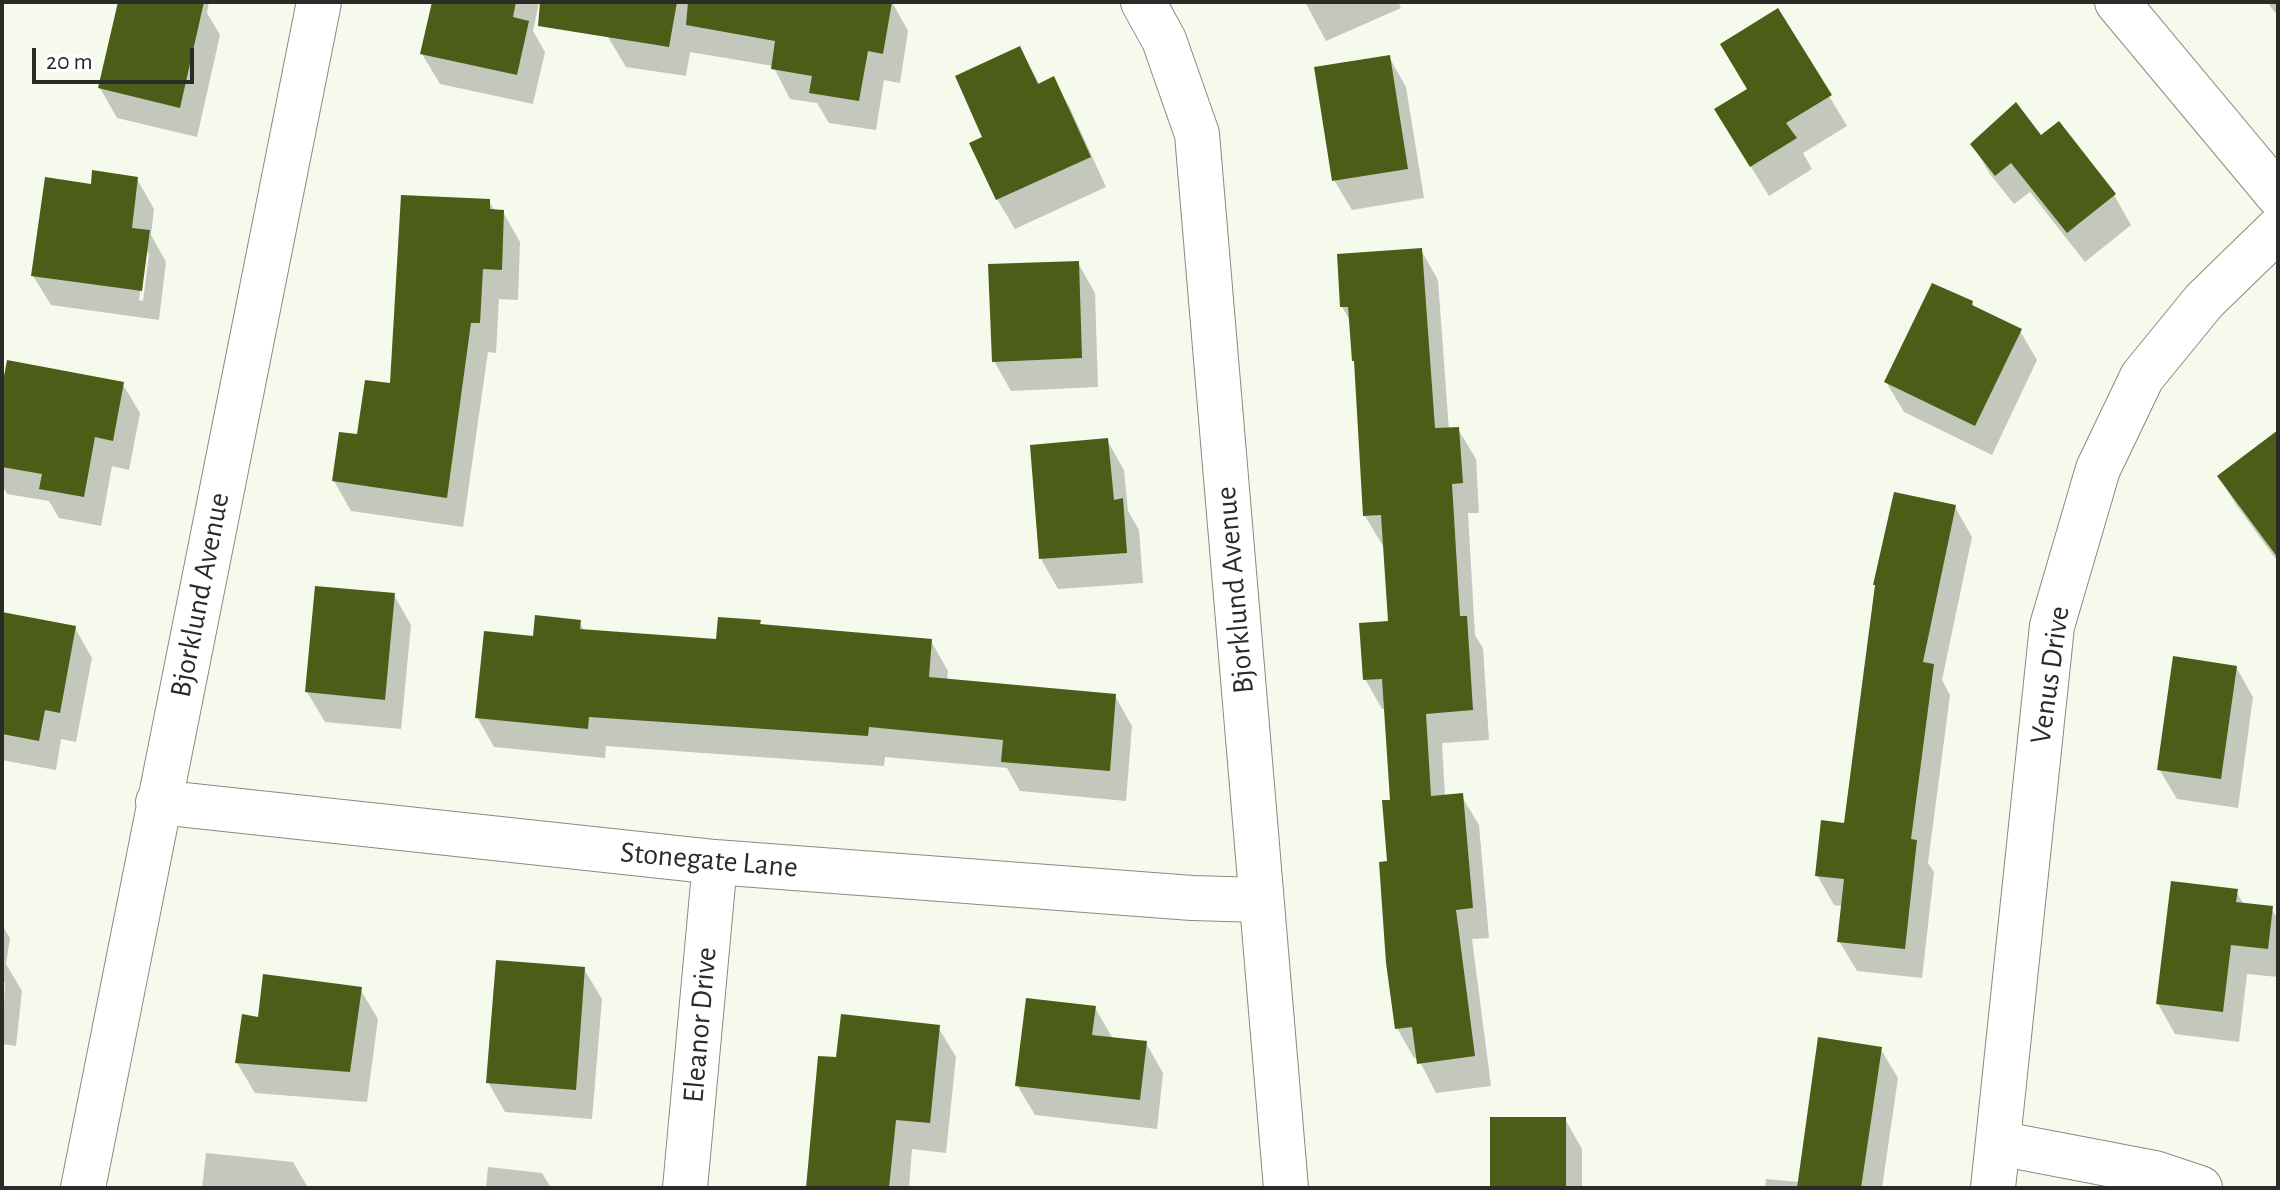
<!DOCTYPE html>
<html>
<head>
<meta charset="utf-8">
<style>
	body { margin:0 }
	#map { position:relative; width:2280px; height:1190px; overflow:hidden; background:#f5faec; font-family:"Alegreya Sans",sans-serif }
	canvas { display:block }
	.frame { position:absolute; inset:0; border:4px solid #2a2b26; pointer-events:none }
	.scale { position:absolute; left:32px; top:48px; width:162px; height:36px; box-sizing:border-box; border:4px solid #2a2b26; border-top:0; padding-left:10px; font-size:24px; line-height:28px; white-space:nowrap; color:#2a2b26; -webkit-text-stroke:6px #fff; paint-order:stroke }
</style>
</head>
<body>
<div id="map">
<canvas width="2280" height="1190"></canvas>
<div class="frame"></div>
<div class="scale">20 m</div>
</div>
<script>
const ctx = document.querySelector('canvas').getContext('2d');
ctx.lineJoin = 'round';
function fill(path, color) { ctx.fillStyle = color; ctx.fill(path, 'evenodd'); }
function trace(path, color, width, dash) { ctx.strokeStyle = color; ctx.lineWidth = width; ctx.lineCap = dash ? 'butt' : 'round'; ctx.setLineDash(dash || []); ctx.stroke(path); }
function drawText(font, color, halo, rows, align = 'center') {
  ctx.font = font + ' "Alegreya Sans",sans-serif'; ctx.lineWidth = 8; ctx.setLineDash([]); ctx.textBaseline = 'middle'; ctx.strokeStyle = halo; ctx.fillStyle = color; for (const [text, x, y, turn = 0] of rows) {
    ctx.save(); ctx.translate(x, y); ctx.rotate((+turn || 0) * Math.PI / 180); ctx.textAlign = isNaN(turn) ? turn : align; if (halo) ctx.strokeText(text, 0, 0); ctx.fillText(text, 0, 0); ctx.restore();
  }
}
fill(new Path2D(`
	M 120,2 L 209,2 L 207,13 L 220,35 L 197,137 L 117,118 L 100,88 Z
	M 434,2 L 539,2 L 533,31 L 545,52 L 533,104 L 440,84 L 422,54 Z
	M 614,2 L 892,2 L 908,31 L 900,83 L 884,80 L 876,130 L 829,123 L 817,103 L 790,99 L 773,66 L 690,52 L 686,76 L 626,67 L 608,37 Z
	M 1305,2 L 1398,2 L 1401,8 L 1326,41 Z
	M 2267,2 L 2278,2 L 2278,16 Z
	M 1778,11 L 1847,126 L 1803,153 L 1812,169 L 1769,196 L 1734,139 L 1749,90 Z
	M 1020,49 L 1040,85 L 1053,78 L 1070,108 L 1106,187 L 1015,229 L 997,199 L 985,138 Z
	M 1389,57 L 1406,87 L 1424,198 L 1352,210 L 1334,180 Z
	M 2041,137 L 2114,195 L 2131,225 L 2085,262 L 2030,192 L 2014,204 L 1990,174 L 1972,144 Z
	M 137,179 L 154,209 L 151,235 L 166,262 L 159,320 L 51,305 L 33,276 L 92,186 ZM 146,250 L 149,254 L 143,301 L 139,300 Z
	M 489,201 L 495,211 L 503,212 L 520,242 L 518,300 L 499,299 L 496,353 L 488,352 L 463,527 L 351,511 L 334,481 L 392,386 Z
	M 1421,250 L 1438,280 L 1449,430 L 1458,429 L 1476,459 L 1479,513 L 1468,513 L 1475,635 L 1483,648 L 1489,740 L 1442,743 L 1445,796 L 1461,795 L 1479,825 L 1489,938 L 1472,939 L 1491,1086 L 1436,1093 L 1418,1058 L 1414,1058 L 1397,1028 L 1390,863 L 1392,801 L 1386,709 L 1382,709 L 1365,679 L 1391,623 L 1385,546 L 1383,546 L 1365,516 L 1356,365 L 1351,322 L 1342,307 Z
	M 1078,263 L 1095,293 L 1098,387 L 1011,391 L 994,361 Z
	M 1972,303 L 1975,309 L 2020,331 L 2037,360 L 1992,455 L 1904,412 L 1886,382 Z
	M 122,383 L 140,413 L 129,470 L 112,466 L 101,526 L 59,518 L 49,501 L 7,494 L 2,485 L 2,398 Z
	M 2278,432 L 2278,562 L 2237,506 L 2219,477 Z
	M 1107,440 L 1124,470 L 1128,511 L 1139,530 L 1143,583 L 1058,589 L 1041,559 Z
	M 1955,507 L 1972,537 L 1942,680 L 1950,695 L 1928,863 L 1934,872 L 1922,978 L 1857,971 L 1839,941 L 1843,906 L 1834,905 L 1817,875 L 1846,825 Z
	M 394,595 L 411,625 L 401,729 L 325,722 L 307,692 Z
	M 2,614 L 75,628 L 92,658 L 76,742 L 61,739 L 56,770 L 2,760 Z
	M 579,622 L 585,632 L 718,641 L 760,622 L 762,626 L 931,641 L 948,671 L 947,681 L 1115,696 L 1132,726 L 1126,801 L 1020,791 L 1007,768 L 885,757 L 884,766 L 606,746 L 605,758 L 494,747 L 477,717 L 534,638 Z
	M 2236,667 L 2253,697 L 2238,808 L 2177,799 L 2159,769 Z
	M 2236,891 L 2244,905 L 2271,908 L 2278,920 L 2278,977 L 2247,974 L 2239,1042 L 2175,1034 L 2158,1004 Z
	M 2,925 L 10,938 L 6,964 L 22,991 L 16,1046 L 2,1044 L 5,983 L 2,979 Z
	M 584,969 L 602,999 L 592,1119 L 505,1112 L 488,1082 Z
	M 360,989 L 378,1019 L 367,1102 L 255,1093 L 237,1063 L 260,1019 Z
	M 1095,1008 L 1112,1037 L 1110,1039 L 1146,1043 L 1163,1073 L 1157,1129 L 1035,1115 L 1017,1085 Z
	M 938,1027 L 956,1057 L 946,1153 L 912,1149 L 909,1188 L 807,1188 L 838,1060 Z
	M 1880,1048 L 1898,1078 L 1882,1188 L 1765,1188 L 1766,1179 L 1799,1182 Z
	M 1565,1119 L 1582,1149 L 1582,1188 L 1492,1188 Z
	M 206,1153 L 293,1162 L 308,1188 L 202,1188 Z
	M 488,1167 L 542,1173 L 551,1188 L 486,1188 Z`), '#0003');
fill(new Path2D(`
	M 118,2 L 204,2 L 180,108 L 98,88 Z
	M 432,2 L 516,2 L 513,17 L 529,21 L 517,75 L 420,54 Z
	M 540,2 L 677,2 L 669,47 L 538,26 Z
	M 688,2 L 892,2 L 883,54 L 868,51 L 859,101 L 809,93 L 812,76 L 771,69 L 775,41 L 686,25 Z
	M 1778,8 L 1832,95 L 1786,123 L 1797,138 L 1750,167 L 1714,109 L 1747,89 L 1720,44 Z
	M 1020,46 L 1038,84 L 1054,76 L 1091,157 L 996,200 L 969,143 L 982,137 L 955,76 Z
	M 1390,55 L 1408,169 L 1332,181 L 1314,67 Z
	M 2016,102 L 2041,135 L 2059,121 L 2116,194 L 2067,233 L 2011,163 L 1995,176 L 1970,144 Z
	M 92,170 L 138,177 L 132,228 L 150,230 L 142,291 L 31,276 L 45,177 L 91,184 Z
	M 401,195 L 490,199 L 490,209 L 504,210 L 502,270 L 483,269 L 480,323 L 471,323 L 447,498 L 332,481 L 339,432 L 357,434 L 365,380 L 390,383 Z
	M 1422,248 L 1435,428 L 1459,427 L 1463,483 L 1452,484 L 1460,616 L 1467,616 L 1473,710 L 1426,714 L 1431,796 L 1463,793 L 1473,908 L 1456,910 L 1475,1056 L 1417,1064 L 1412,1027 L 1395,1029 L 1386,963 L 1379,862 L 1387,861 L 1382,800 L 1390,800 L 1382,679 L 1363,680 L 1359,623 L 1388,621 L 1381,515 L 1363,516 L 1354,361 L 1352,361 L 1348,307 L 1340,307 L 1337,254 Z
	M 1079,261 L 1082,358 L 992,362 L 988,264 Z
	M 1932,283 L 1973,301 L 1972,305 L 2022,329 L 1975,426 L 1884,382 Z
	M 7,360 L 124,382 L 113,441 L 95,437 L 84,497 L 39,489 L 42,474 L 2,467 L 2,387 Z
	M 2278,430 L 2278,558 L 2217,476 Z
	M 1108,438 L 1114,500 L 1123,498 L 1127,553 L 1039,559 L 1030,445 Z
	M 1894,492 L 1956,505 L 1923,662 L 1934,664 L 1911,839 L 1917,840 L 1905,949 L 1837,942 L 1844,879 L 1815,876 L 1821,820 L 1844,823 L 1875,585 L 1873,585 Z
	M 315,586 L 395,593 L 385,700 L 305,692 Z
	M 2,612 L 76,626 L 60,713 L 45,710 L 39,741 L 2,734 Z
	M 535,615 L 581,620 L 580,629 L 716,639 L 718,617 L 761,620 L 760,624 L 932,639 L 929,677 L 1116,694 L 1110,771 L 1001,762 L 1003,740 L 869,727 L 868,736 L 589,717 L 588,729 L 475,718 L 484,631 L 533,636 Z
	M 2173,656 L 2237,666 L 2221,779 L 2157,770 Z
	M 2171,881 L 2238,889 L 2236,902 L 2273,906 L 2268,949 L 2231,945 L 2223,1012 L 2156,1004 Z
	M 496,960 L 585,967 L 576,1090 L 486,1083 Z
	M 263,974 L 362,987 L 350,1072 L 235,1063 L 242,1014 L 258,1017 Z
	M 1026,998 L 1096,1006 L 1092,1035 L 1147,1041 L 1140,1100 L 1015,1086 Z
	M 841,1014 L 940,1025 L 930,1123 L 896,1120 L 889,1188 L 806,1188 L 818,1056 L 836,1057 Z
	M 1818,1037 L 1882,1047 L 1861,1188 L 1797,1188 Z
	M 1490,1117 L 1566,1117 L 1566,1188 L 1490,1188 Z`), '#4c5d18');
const minor = new Path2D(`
	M 1143,2 L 1164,40 L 1197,134 L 1286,1188
	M 2117,2 L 2278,195
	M 158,802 L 715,862 L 1192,898 L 1261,900
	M 1998,1143 L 2155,1173 L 2200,1188
	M 83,1188 L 319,2
	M 685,1188 L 715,862
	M 1993,1188 L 2052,626 L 2098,469 L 2142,377 L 2204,301 L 2278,229`);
trace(minor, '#888c7f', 46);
trace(minor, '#fff', 44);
drawText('30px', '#2a2b26', '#fff', [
	["Bjorklund Avenue",1235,590,-95],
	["Bjorklund Avenue",200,595,-79],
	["Venus Drive",2050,675,-82],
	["Stonegate Lane",709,860,5],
	["Eleanor Drive",700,1025,-85]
]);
</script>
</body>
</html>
